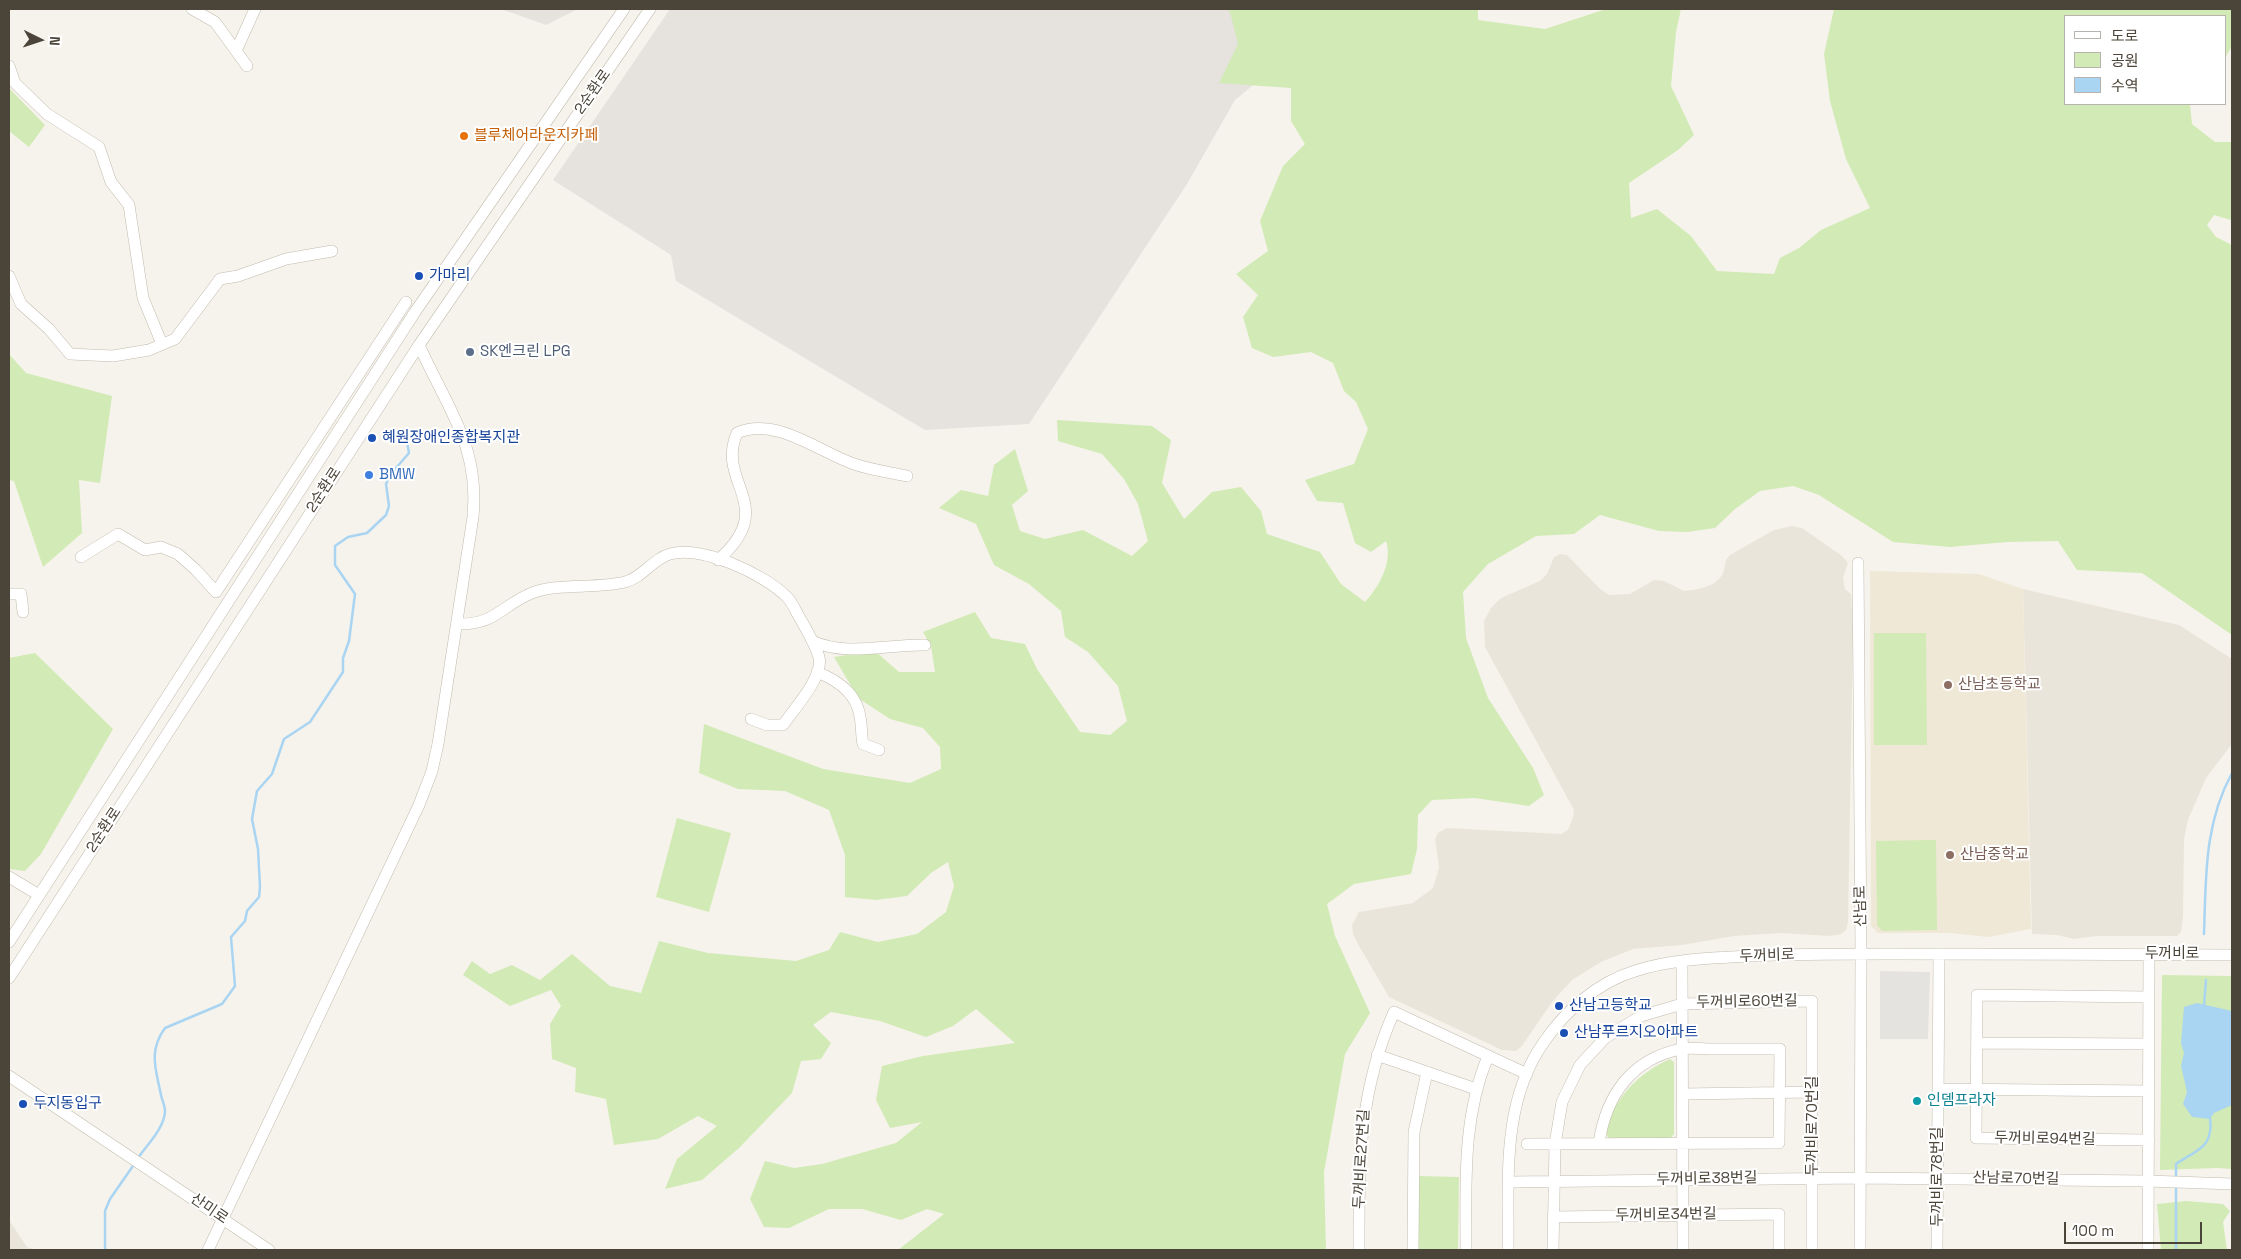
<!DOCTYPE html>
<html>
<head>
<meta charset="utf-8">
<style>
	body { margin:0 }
	#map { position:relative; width:2241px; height:1259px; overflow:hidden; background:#f6f3ec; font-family:"Space Grotesk","Noto Sans KR",sans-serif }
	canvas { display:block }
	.frame { position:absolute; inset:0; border:10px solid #4b4439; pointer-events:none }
	.legend { position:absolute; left:2064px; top:15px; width:162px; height:90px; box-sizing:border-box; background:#fff; border:1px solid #b7b4b0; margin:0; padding:6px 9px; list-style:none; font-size:15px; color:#4b4439 }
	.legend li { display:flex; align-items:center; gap:10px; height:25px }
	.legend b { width:25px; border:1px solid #b7b4b0 }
	.north { position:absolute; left:15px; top:15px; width:50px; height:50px; -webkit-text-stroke:4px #fff; paint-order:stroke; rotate:94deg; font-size:14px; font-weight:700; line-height:20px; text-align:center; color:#4b4439 }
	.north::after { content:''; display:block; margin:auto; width:18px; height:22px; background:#4b4439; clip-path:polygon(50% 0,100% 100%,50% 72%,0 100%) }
	.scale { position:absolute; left:2064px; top:1222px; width:138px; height:22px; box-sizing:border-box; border:2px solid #4b4439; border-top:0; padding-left:6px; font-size:15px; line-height:18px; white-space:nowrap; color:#4b4439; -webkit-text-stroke:4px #fff; paint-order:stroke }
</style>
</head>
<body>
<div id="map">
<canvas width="2241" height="1259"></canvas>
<div class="frame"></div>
<ul class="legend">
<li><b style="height:6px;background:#fff"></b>도로</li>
<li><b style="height:14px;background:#d2eab5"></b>공원</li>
<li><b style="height:14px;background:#a9d4f2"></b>수역</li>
</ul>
<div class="north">N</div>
<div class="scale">100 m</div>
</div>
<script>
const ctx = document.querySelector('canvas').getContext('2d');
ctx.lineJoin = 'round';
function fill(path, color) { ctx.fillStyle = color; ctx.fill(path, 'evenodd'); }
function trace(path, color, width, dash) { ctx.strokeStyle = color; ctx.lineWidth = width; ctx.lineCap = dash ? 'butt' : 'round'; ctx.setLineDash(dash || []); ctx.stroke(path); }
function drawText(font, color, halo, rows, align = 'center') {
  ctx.font = font + ' "Space Grotesk","Noto Sans KR",sans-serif'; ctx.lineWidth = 4; ctx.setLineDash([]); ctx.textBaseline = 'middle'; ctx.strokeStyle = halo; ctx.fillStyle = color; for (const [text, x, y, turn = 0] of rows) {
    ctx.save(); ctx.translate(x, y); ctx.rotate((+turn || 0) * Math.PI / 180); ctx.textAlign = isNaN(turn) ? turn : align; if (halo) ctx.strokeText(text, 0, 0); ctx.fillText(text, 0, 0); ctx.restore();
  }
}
fill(new Path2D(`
	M 1792,526 L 1802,528 L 1842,556 L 1848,563 L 1843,578 L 1845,589 L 1851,594 L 1853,628 L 1848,922 L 1846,930 L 1841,934 L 1830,936 L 1781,933 L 1734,936 L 1682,945 L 1633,949 L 1601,962 L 1572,980 L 1552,1002 L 1522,1046 L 1516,1051 L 1502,1050 L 1389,997 L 1359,946 L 1353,934 L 1352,925 L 1359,912 L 1413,903 L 1433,888 L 1439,868 L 1435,839 L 1438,833 L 1447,828 L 1561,834 L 1568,830 L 1573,817 L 1574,810 L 1485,647 L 1484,621 L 1491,608 L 1501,598 L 1540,581 L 1547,574 L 1554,557 L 1560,554 L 1567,555 L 1599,588 L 1609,595 L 1630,594 L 1654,580 L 1664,581 L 1684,591 L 1699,589 L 1713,584 L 1719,579 L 1723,574 L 1726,560 L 1730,555 L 1774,530 Z
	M 2023,589 L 2179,625 L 2232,659 L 2232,744 L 2206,778 L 2188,820 L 2184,839 L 2183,916 L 2181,932 L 2177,936 L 2096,936 L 2074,939 L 2057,935 L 2032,934 Z
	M 9,1220 L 27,1247 L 37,1250 L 9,1250 Z`), '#eae5da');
fill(new Path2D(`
	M 501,9 L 578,9 L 546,25 Z
	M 670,9 L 1263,9 L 1280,63 L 1235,100 L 1187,184 L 1029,424 L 925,430 L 676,281 L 671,255 L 553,180 Z`), '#e6e2dd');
fill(new Path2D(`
	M 1870,571 L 1979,574 L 2023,589 L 2031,929 L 1988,937 L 1950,933 L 1878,933 L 1871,926 Z`), '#efe8d6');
fill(new Path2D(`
	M 1226,9 L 1478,9 L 1478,20 L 1545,29 L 1606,9 L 1681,9 L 1676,32 L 1671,86 L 1694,135 L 1678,150 L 1629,183 L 1631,218 L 1657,209 L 1691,236 L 1717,271 L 1774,274 L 1780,258 L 1799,248 L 1821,230 L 1870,208 L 1846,159 L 1830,101 L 1824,54 L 1834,9 L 2232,9 L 2232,46 L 2225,58 L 2225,16 L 2065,16 L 2065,104 L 2190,104 L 2192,124 L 2215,142 L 2232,142 L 2232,218 L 2231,220 L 2214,215 L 2207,225 L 2216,237 L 2232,245 L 2232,635 L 2142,573 L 2077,570 L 2058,541 L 2007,542 L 1950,547 L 1893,542 L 1819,495 L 1793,486 L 1760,491 L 1735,509 L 1715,528 L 1687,532 L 1659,531 L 1600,515 L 1574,534 L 1536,536 L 1488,564 L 1463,592 L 1466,638 L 1488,698 L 1533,768 L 1544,795 L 1529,806 L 1475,798 L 1432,800 L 1418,815 L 1417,849 L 1411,874 L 1354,884 L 1327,904 L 1335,936 L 1370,1013 L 1345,1054 L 1324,1172 L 1326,1250 L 898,1250 L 944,1214 L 927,1209 L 901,1220 L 862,1209 L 829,1209 L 789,1228 L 764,1227 L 750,1199 L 765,1161 L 794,1168 L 822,1164 L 896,1143 L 922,1122 L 890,1128 L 876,1100 L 882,1066 L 923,1056 L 1015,1043 L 976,1009 L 953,1026 L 926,1037 L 880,1021 L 831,1012 L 813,1025 L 831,1043 L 821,1059 L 801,1061 L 792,1093 L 739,1148 L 702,1180 L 665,1189 L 677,1159 L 717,1126 L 698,1116 L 658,1139 L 614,1145 L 606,1099 L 575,1092 L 576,1068 L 552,1059 L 550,1024 L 561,1006 L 551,990 L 510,1006 L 463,975 L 472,961 L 490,974 L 512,965 L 540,980 L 572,954 L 610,986 L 641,993 L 659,941 L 708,953 L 796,961 L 829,950 L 840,932 L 878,942 L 917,934 L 946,912 L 954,886 L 948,862 L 931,873 L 907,896 L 876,900 L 845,897 L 845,855 L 829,810 L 785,791 L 738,789 L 699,773 L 704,724 L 823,769 L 910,783 L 941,769 L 940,747 L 923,728 L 890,719 L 858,698 L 834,657 L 875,651 L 899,672 L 935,672 L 931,646 L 923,632 L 975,612 L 991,638 L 1025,644 L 1037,669 L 1080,732 L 1110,735 L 1127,721 L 1118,686 L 1088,652 L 1065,637 L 1061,611 L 1029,584 L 994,565 L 976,524 L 939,508 L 961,490 L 988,496 L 994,465 L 1015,449 L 1028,491 L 1012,505 L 1020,531 L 1045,539 L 1083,530 L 1132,556 L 1148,541 L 1138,504 L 1124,479 L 1102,454 L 1058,441 L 1057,420 L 1152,426 L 1171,440 L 1162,483 L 1184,519 L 1212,492 L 1241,487 L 1261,511 L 1267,534 L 1320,552 L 1341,584 L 1365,602 C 1379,587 1393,562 1386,541 L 1371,552 L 1355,543 L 1343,503 L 1317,501 L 1305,480 L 1354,464 L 1368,429 L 1356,402 L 1344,391 L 1333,363 L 1311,352 L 1273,357 L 1252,348 L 1243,317 L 1258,295 L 1236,274 L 1268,251 L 1260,221 L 1283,166 L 1305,144 L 1291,121 L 1291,88 L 1219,83 L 1238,44 L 1230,12 Z
	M 9,88 L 45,125 L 29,147 L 9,131 Z
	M 9,354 L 26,373 L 112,396 L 100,483 L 79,480 L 82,533 L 43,567 L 14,481 L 9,480 Z
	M 1874,633 L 1926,633 L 1927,745 L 1874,745 Z
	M 35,653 L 113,729 L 41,854 L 25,871 L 9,869 L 9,658 Z
	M 677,818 L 731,833 L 709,912 L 656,897 Z
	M 1936,840 L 1937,930 L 1882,931 L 1877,925 L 1876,841 Z
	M 2162,975 L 2232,976 L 2232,1169 L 2217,1168 L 2160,1170 Z
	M 1670,1059 L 1674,1062 L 1674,1134 L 1669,1140 L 1610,1139 C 1603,1132 1606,1126 1610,1118 C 1622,1090 1642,1072 1670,1059 Z
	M 1417,1176 L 1459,1177 L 1458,1250 L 1417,1250 Z
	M 2186,1201 L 2223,1204 L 2230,1211 L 2223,1222 L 2227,1250 L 2161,1250 L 2157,1204 Z`), '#d2eab5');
fill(new Path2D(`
	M 1880,971 L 1930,972 L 1928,1039 L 1880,1039 Z`), '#e5e3e0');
fill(new Path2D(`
	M 2197,1003 L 2232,1011 L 2232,1105 L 2214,1113 L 2210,1119 L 2192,1117 L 2183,1104 L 2187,1092 L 2181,1066 L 2184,1053 L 2181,1043 L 2184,1007 Z`), '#a9d4f2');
trace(new Path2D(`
	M 2204,934 C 2206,878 2204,824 2232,773
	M 2204,1006 L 2206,980
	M 138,1158 C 147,1145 165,1127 165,1111 C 165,1106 162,1100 161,1095 C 156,1070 148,1051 165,1028 L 222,1004 L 235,986 L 231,937 L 245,921 L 247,911 L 259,897 L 260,887 L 258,849 L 252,819 L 257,791 L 272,774 L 284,739 L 310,722 L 343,672 L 343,658 L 349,641 L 355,594 L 335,565 L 335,546 L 348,537 L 367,533 L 386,515 L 389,506 L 386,484 L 390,475 L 409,453 L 407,442
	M 2176,1178 L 2176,1164 C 2196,1150 2214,1148 2210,1118
	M 2176,1186 L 2176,1250
	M 105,1250 L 105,1211 L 110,1199 L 135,1163`), '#a9d4f2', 2.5);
const minor = new Path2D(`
	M 192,9 L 215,22 L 247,66
	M 236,51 L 255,9
	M 9,66 L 15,83 L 47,114 L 99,147 L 111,182 L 129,205 L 143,298 L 162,344
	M 9,276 L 21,304 L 49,329 L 70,354 L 113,356 L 149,350 L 175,339 L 220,279 L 238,276 L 286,259 L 332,251
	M 81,557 L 118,534 L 145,550 L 161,547 L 178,554 L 196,570 L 216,592 L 406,302
	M 718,560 C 780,506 715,483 737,433 C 776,416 819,452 854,464 C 871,470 889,472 907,476
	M 1858,563 L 1861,954 L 1860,1250
	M 9,594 L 21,594 L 23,612
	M 457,624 C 496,625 500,606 532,593 C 556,583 597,589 625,582 C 642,578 654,558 670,554 C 702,545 764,574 787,597 C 791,601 794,607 797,613 C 804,626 814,641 819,657 C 824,677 793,710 783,725 L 767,725 L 751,719
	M 812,641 C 847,657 887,644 925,645
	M 817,672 C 837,680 857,693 860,717 C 862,726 861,735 863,744 L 879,750
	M 9,877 L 39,895
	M 9,942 L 415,312 L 624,9
	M 1682,961 L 1683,1250
	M 9,978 L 419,345 L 650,9
	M 1977,1043 L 2149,1044
	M 1377,1055 L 1476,1089
	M 9,1076 L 269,1250
	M 1938,1089 L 2149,1091
	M 1683,1094 L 1813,1092
	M 2149,1140 L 1976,1138 L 1977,995 L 2149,997
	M 1527,1144 L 1779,1143 L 1780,1049 C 1757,1049 1734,1049 1711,1049 C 1701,1049 1690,1047 1681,1049 C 1631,1059 1606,1096 1599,1143
	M 1509,1182 L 1860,1178 L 2148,1181 L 2232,1184
	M 1553,1217 L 1779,1214 L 1779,1250
	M 208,1250 L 419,805 L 432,771 L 438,744 L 473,517 C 480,445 446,406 419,345
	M 1359,1250 C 1359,1164 1358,1093 1394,1012 L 1527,1074
	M 1413,1250 L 1414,1132 L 1427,1072
	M 1466,1250 C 1466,1184 1462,1119 1488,1056
	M 1508,1250 C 1509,1180 1501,1102 1544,1042 C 1565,1011 1598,982 1635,971 C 1672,959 1711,958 1750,956 C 1796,954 1841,954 1886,954 C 2001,954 2117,954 2232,955
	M 1553,1250 L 1555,1144 L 1562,1102 L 1580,1065 L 1605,1038 L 1641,1016 L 1682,1004 L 1812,1001 L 1812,1250
	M 1937,1250 L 1939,954
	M 2148,1250 L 2149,954`);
trace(minor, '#c2bbae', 12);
trace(minor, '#fff', 11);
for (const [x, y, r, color] of [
	[464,136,5,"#e8710a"],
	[419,276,5,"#1a4fb4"],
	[470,352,5,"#5c6f8a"],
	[372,438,5,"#1a4fb4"],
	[369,475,5,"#3f7fe0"],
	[1948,685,5,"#8d6e63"],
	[1950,855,5,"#8d6e63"],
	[1559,1006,5,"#1a4fb4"],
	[1564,1033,5,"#1a4fb4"],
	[1917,1101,5,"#0f9aa8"],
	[23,1104,5,"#1a4fb4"]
]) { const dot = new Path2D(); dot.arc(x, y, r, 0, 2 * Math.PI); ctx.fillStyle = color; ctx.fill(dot); trace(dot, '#fff', 2); }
drawText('15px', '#4b4439', '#fff', [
	["2순환로",593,92,-55],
	["2순환로",324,490,-57],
	["2순환로",104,830,-57],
	["산남로",1861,906,-91],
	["두꺼비로",2172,954],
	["두꺼비로",1767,956,-2],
	["두꺼비로60번길",1747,1002,-1],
	["두꺼비로70번길",1813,1126,-90],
	["두꺼비로94번길",2045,1139,1],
	["두꺼비로27번길",1362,1159,-87],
	["두꺼비로78번길",1938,1177,-90],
	["두꺼비로38번길",1707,1179,-1],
	["산남로70번길",2016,1179,1],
	["산미로",209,1209,34],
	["두꺼비로34번길",1666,1215,-1]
]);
drawText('15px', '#c56008', '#fff', [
	["블루체어라운지카페",474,136]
], 'left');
drawText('15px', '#164399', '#fff', [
	["가마리",429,276],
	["혜원장애인종합복지관",382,438],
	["산남고등학교",1569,1006],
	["산남푸르지오아파트",1574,1033],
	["두지동입구",33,1104]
], 'left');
drawText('15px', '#4e5e75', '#fff', [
	["SK엔크린 LPG",480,352]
], 'left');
drawText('15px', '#366cbe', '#fff', [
	["BMW",379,475]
], 'left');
drawText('15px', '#785e54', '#fff', [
	["산남초등학교",1958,685],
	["산남중학교",1960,855]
], 'left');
drawText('15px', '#0d838f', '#fff', [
	["인뎀프라자",1927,1101]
], 'left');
</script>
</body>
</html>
